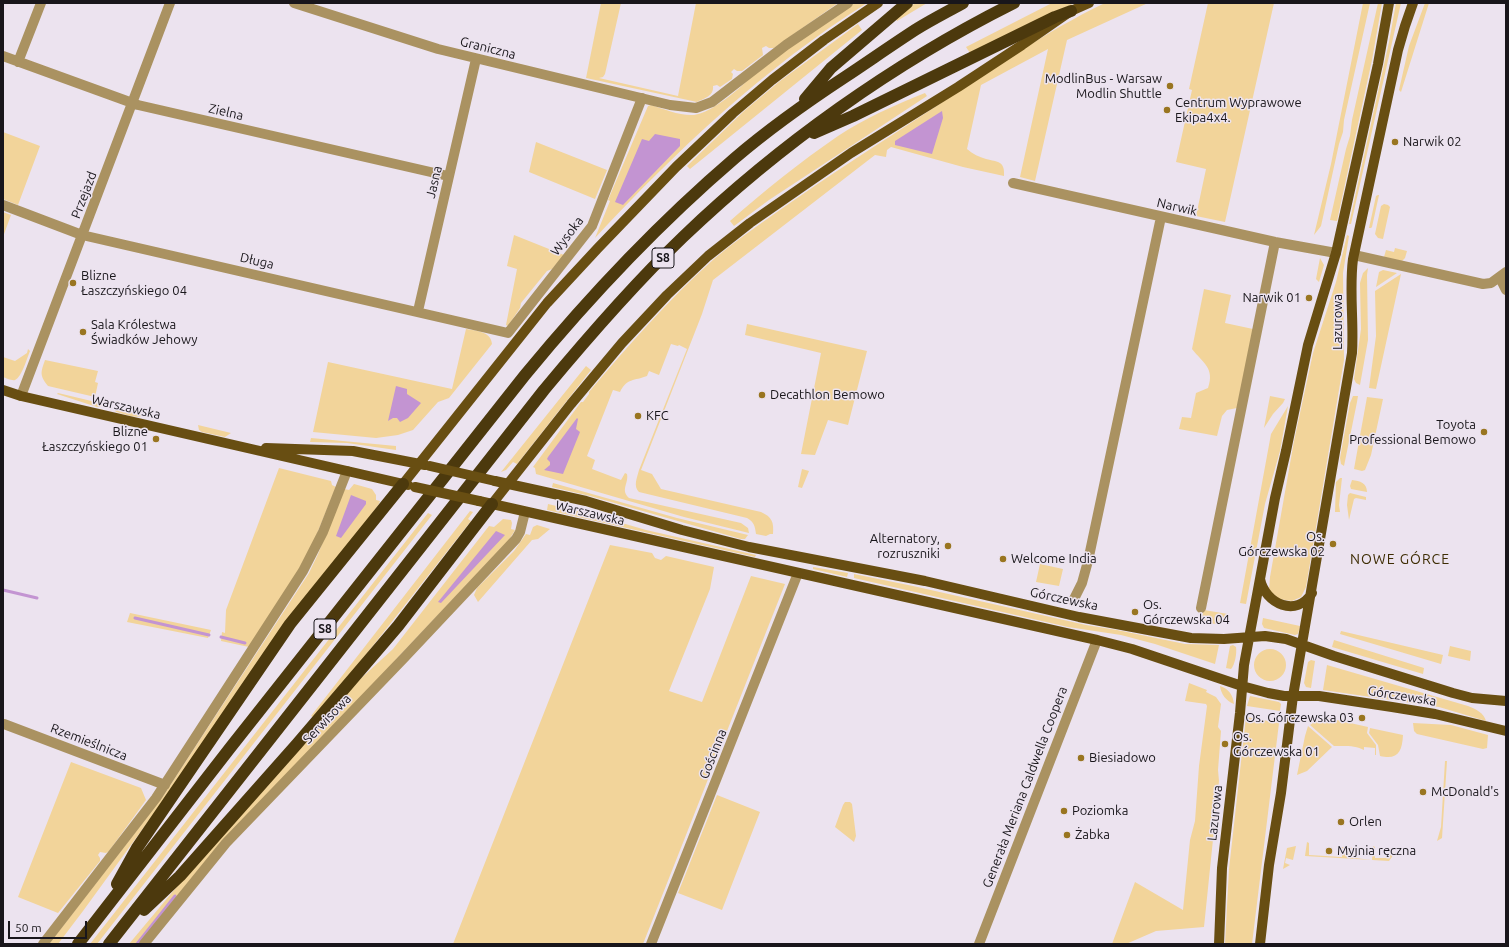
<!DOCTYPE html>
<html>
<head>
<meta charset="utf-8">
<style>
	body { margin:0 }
	#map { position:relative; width:1509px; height:947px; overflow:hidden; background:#ece3ef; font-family:Ubuntu,sans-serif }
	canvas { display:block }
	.frame { position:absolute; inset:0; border:4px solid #19161b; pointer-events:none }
	.scale { position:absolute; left:8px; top:921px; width:79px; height:18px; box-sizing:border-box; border:2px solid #19161b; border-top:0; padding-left:5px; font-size:12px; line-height:14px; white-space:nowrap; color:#19161b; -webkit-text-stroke:3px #ece3ef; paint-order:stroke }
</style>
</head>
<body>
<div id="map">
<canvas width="1509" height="947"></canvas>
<div class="frame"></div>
<div class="scale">50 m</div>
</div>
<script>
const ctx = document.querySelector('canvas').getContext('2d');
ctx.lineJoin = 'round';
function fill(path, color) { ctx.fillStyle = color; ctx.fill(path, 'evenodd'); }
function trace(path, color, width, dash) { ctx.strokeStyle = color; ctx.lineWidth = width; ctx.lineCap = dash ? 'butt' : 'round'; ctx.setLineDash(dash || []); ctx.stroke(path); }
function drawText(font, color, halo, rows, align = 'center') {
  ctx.font = font + ' Ubuntu,sans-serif'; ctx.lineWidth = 3; ctx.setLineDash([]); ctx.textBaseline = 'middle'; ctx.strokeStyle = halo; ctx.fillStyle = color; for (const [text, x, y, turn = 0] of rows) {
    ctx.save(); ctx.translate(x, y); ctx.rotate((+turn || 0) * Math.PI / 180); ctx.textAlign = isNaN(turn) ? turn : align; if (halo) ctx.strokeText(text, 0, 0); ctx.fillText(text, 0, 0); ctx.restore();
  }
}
fill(new Path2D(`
	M 601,3 L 621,3 L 605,74 L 603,77 L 599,78 L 678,96 L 696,3 L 838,3 L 774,48 L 769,48 L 766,46 L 762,48 L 763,55 L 742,71 L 737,71 L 734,69 L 731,72 L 733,74 L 732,79 L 720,87 L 717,85 L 713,86 C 714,96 705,98 697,102 L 586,78 Z
	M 853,3 L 867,3 C 765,67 677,150 595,238 L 610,201 L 608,200 L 648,106 L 651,105 C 664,109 680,116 694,115 C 711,113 742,88 753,74 L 836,14 Z
	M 915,3 L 927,3 L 897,21 L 896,19 Z
	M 1052,3 L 1075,3 L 970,53 L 966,47 Z
	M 1105,3 L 1148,3 L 1067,40 L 1035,181 L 1020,177 L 1048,49 L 981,85 L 967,149 C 973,154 979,157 986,159 C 998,162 1005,161 1004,176 L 963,167 L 891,147 L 887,150 L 886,157 L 875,155 L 713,280 L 702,314 L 641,470 L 652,474 L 661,489 L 761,512 C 772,517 774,522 773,534 L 770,534 L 766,536 L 756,534 C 755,526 754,522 747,518 L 639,492 C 633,486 637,478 639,470 L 687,349 L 679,345 L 678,346 L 671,344 L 659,375 L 649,371 L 647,376 C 634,381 627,378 620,392 L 613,390 L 587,456 L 595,460 L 592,469 L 621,480 L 625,473 L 627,474 C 629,483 620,490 629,498 L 741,523 L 748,528 L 749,533 L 684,517 L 536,474 L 535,468 L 533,467 L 581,402 L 583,402 L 589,394 L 589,392 C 628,346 668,300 714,259 C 734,242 756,227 777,212 C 828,176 880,143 932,109 C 989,72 1044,32 1105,3 Z
	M 1208,3 L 1274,3 L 1225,222 L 1196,216 L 1206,169 L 1176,162 L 1192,90 L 1189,89 Z
	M 1363,3 L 1370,3 L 1344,120 L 1343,132 L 1339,144 L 1321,226 L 1314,235 L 1331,164 Z
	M 1378,3 L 1382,3 L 1372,60 L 1337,221 L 1330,220 L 1346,149 L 1350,136 L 1352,120 Z
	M 1396,3 L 1401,3 L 1351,224 L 1349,224 L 1389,42 Z
	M 1425,3 L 1429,3 L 1401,92 L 1399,90 L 1409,46 Z
	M 858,24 L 862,30 L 690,169 L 687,166 L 744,111 L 780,81 Z
	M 925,93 L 927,96 L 769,200 L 734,226 L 730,221 C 764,191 800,162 838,136 C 865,118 895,105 925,93 Z
	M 3,132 L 40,146 L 18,205 L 3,199 Z
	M 536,142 L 607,170 L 595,199 L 529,172 Z
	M 1378,195 L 1379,195 L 1372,227 L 1371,228 L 1369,228 L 1376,196 Z
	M 1384,204 L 1388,205 L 1390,207 L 1383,239 L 1378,238 L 1375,234 L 1381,206 Z
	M 3,212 L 11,215 L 3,237 Z
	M 514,235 L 564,255 L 552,269 L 547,271 L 521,303 L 520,308 L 508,326 L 506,325 L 517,269 L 507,266 Z
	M 1347,235 L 1349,236 L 1343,273 L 1344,360 L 1306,587 L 1301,597 L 1292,601 L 1279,599 L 1269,590 L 1270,577 L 1294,441 L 1313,353 L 1336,282 Z
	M 1395,248 L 1407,251 L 1405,258 L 1402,261 L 1384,257 L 1386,250 L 1394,252 Z
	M 1320,258 L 1324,265 L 1319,282 L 1316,279 Z
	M 1368,268 L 1367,275 L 1368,340 L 1360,385 L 1356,383 L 1354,379 L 1361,329 L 1360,283 L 1363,273 Z
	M 1383,270 L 1397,273 L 1376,287 L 1379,272 Z
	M 1401,274 L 1376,389 L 1369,388 L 1376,336 L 1375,291 Z
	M 1204,289 L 1231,295 L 1225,323 L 1253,329 L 1237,408 L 1227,410 L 1222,416 L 1217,436 L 1179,429 L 1182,417 L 1191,418 L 1196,393 L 1208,388 C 1215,368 1203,363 1192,349 Z
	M 747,324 L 867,351 L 848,425 L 828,420 L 815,455 L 801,454 L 821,353 L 745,335 Z
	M 466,329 C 476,331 491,331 492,344 L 449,398 L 438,402 L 413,430 L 398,435 L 376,438 L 313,432 L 328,362 L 452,389 Z
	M 28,349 L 30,351 C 27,358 22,377 15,380 C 12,381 6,378 3,377 L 3,357 L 15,361 L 27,353 Z
	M 45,360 L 98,371 L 95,382 L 98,383 L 95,397 L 48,386 C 39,375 41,372 45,360 Z
	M 586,366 L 591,370 L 517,464 L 513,462 L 506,470 L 501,472 Z
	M 58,393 L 104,404 L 100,407 L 97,407 L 57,394 Z
	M 1270,396 L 1285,399 L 1283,403 L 1273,414 L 1264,428 Z
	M 1353,396 L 1358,396 L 1357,402 L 1344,466 L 1341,464 L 1340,458 L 1350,403 Z
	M 1367,397 L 1383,399 L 1371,455 L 1365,470 L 1362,471 L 1354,469 Z
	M 1288,406 L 1280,451 L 1265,504 L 1246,604 L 1240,603 L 1271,434 Z
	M 113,407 L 146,413 C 139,421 125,414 116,412 Z
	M 198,425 L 231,433 L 225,437 L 202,432 L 199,430 Z
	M 311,438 L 396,446 L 396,450 L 347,443 L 310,442 Z
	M 279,468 L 331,481 L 332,485 L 336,487 L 312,546 L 299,570 L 249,647 L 221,641 L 222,632 L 225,633 L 226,610 Z
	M 802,469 L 809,471 L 802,488 L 798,487 Z
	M 1340,478 L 1342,478 L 1339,505 L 1340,512 L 1335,512 L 1336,482 Z
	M 1352,480 C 1360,481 1367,483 1367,492 L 1351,489 L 1350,486 Z
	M 553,483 L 677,518 L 748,535 L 745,539 L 741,539 L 590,496 L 552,487 Z
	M 354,484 L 372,489 L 376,495 L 376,500 L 380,501 L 379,504 L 83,911 L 58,944 L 49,944 L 163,796 L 309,573 L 318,554 L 344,489 L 349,490 Z
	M 1350,493 L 1366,497 L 1366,500 L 1356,498 L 1354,499 L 1349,520 L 1347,505 L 1348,495 Z
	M 548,504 L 598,516 L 646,530 L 756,555 L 755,557 L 547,510 Z
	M 470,511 L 473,512 L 468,519 L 471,521 L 357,666 L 313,717 L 311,716 Z
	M 428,513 L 432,515 L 97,944 L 90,944 Z
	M 503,519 L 511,520 L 512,523 L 511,529 L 515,530 L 509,540 L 400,655 L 139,944 L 129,944 L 200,859 L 357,682 L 393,649 L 489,526 L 494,527 Z
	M 537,525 L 550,529 L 538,539 L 532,540 L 478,602 L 474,595 L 477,588 L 514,551 L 526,534 L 530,535 L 533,527 Z
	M 610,545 L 652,553 L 655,558 L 661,560 L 666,556 L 714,567 L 710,589 L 669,691 L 702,702 L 751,576 L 785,584 L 643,944 L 453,944 Z
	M 1040,564 L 1063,569 L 1059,586 L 1036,582 Z
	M 813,567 L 848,573 L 847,577 L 813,569 Z
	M 854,574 L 913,586 L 1086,625 L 1117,630 L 1185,644 L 1219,645 L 1215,664 L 1155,644 L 1121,635 L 1068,627 L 854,578 Z
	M 1204,610 L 1228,614 L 1227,620 L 1223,620 L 1223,623 C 1216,624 1207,625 1201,619 Z
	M 130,613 L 211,630 L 208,638 L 127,622 Z
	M 1263,618 L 1300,626 L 1298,634 L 1295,635 L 1264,628 L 1262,624 Z
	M 1341,631 L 1443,655 L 1441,664 L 1340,634 Z
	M 1334,640 L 1424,668 L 1423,674 L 1332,647 Z
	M 1233,645 L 1236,647 C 1237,653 1235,665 1231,669 L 1226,668 L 1230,646 Z
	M 1450,646 L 1471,651 L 1470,661 L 1448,656 Z
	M1254 665a16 16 0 1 1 32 0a16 16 0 1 1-32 0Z
	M 1311,660 L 1315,661 L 1311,688 L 1306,687 L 1304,683 L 1308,662 Z
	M 1327,665 L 1468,706 C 1476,709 1484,713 1486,721 L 1439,707 L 1323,690 Z
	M 1189,683 L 1207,690 L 1206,692 L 1216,697 L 1221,704 L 1218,727 L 1221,731 L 1218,770 L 1219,781 L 1204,927 L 1156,931 L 1126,944 L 1112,944 L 1135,882 L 1183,910 L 1190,840 L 1195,821 L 1199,766 L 1207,706 L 1206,704 L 1185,701 Z
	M 1220,686 C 1229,689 1233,695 1234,704 C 1226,701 1221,694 1220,686 Z
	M 1250,696 L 1279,702 L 1281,704 L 1280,711 L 1247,706 Z
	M 1246,717 L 1279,723 L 1252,944 L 1225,944 L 1229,869 Z
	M 1317,718 L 1328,720 L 1328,718 L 1368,727 L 1367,733 L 1376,745 L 1376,755 L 1375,755 L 1375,748 L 1364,747 L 1364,750 C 1356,745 1343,746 1334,746 L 1310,725 L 1316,721 Z
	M 1413,723 L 1451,725 L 1488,735 L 1487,748 L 1483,749 L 1417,734 L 1414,731 Z
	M 1308,726 L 1332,747 L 1307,771 L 1297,775 L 1305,736 Z
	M 1370,728 L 1403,735 C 1402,752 1398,760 1380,756 L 1378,745 L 1369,733 Z
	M 1445,761 L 1447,761 L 1442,838 L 1437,841 L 1441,827 Z
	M 71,762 L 141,788 L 146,800 L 109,851 L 106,853 L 100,852 L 98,855 L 100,858 L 100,861 L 58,913 L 18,897 Z
	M 717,795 L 760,812 L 722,910 L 678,893 Z
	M 845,802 L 850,802 L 852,804 L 856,836 L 854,842 L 835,827 L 843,805 Z
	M 1307,842 L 1309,843 L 1309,855 L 1342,857 L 1342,847 L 1355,848 L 1355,858 L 1372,860 L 1373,846 L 1375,847 L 1375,858 L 1390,858 L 1390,849 L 1393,851 L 1394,854 L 1389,861 L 1305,856 Z
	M 1296,846 L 1293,860 L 1286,858 L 1285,863 L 1290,865 L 1283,869 L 1287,848 Z`), '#f2d49a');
fill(new Path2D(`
	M 942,111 L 943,118 L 932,154 L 895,145 L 895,141 Z
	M 655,134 L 680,139 L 680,146 L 623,205 L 615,202 L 642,139 L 649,141 Z
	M 396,386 L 407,389 L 407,394 L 421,403 L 408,418 L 400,422 L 397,418 L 393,418 L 388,421 Z
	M 577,418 L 578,419 L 576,429 L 580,432 L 563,474 L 544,470 L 550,465 L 550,462 L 547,459 L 548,457 Z
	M 351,495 L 366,501 L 366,504 L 341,538 L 336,536 Z
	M 496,531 L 505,535 L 441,603 L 438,602 Z`), '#c394d2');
trace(new Path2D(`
	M 3,590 L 37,598
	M 135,618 L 209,635
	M 221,637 L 245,643
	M 137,944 L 175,896`), '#c394d2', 3);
trace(new Path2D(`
	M 294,3 L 438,49 L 670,105 L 696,108 L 712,102 L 786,45 L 848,3
	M 3,56 L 138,105 L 448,176
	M 18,62 L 41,3
	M 1013,183 L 1275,242 L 1336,253
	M 3,205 L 82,235 L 508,333 L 592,226 L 642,98
	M 1354,255 L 1483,284 L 1491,283 L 1506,272
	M 1500,278 L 1506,290
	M 418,311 L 476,59
	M 21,396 L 170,3
	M 1073,601 L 1082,583 L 1088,561 L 1161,217
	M 1201,608 L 1275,242
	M 4,724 L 165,785
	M 43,944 L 156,798 L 303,571 L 323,532 L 347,471
	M 144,944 L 226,843 L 404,658 L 516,539 L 520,532 L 525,512
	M 651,944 L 798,573
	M 979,944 L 1097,640`), '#aa9261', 10);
trace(new Path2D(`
	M 3,390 L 21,396 L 408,485
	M 266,448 L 353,451 L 425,465
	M 495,481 L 586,501 L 682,530 L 749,547 L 925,581 L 1079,617 L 1191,638 L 1224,639 L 1265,636 L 1286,639 L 1334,656 L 1453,693 L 1472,698 L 1506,701
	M 403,484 L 547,303 L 598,248 L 676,167 L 733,113 L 772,80 L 824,40 L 878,3
	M 479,501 L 1097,640 L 1132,649 L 1242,686 L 1268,693 L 1284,696 L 1319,696 L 1392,707 L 1435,714 L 1506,731
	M 492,504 L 571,404 L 622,343 L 667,295 L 708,256 L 750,223 L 851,153 L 958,87 L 1022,45 L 1071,11 L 1089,3
	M 1260,579 C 1265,604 1297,618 1312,593
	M 1219,944 L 1222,868 L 1240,713 L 1244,665 L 1275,498 L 1286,451 L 1308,345 L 1336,253 L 1378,64 L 1389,3
	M 1260,944 L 1269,865 L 1281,793 L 1293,696 L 1352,353 C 1354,322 1349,290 1353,259 L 1398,50 L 1405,26 L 1413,3`), '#684e12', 10);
trace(new Path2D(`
	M 805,99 L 831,68 L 907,3
	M 814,133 L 853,116 L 1055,17 L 1071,11
	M 117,884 L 137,848 L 290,624 L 403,484
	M 144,910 L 180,876 L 297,744 L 398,626 L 492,504
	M 78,944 L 230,748 L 525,375 C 590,296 658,224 735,158 C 770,128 807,102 845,77 C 869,61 892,45 915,30 C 931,20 947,12 963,3
	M 109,944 L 544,390 C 588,337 633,285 683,237 C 779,145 894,63 1014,3`), '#4c390d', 12);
trace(new Path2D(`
	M 430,466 L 495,481
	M 415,487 L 479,501`), '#684e12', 10);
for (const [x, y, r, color] of [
	[1170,86,4,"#997520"],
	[1167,110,4,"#997520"],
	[1395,142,4,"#997520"],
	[73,283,4,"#997520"],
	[1309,298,4,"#997520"],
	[83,332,4,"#997520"],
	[762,395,4,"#997520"],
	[638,416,4,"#997520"],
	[1484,432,4,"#997520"],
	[156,439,4,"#997520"],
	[1333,544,4,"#997520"],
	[948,546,4,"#997520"],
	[1003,559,4,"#997520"],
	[1135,612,4,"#997520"],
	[1362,718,4,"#997520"],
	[1225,744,4,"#997520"],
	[1081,758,4,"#997520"],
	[1423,792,4,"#997520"],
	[1064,811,4,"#997520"],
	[1341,822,4,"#997520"],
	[1067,835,4,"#997520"],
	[1329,851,4,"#997520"]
]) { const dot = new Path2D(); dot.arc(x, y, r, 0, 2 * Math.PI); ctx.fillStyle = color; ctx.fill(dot); trace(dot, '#ece3ef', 1.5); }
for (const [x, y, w] of [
	[663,258,22],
	[325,629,22]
]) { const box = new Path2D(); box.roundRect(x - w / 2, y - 10, w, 20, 3); ctx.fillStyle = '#ece3ef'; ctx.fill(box); trace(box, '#19161b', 1); }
drawText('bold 12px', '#19161b', null, [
	["S8",663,258],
	["S8",325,629]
]);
drawText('13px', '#19161b', '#ece3ef', [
	["Graniczna",488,48,14],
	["Zielna",226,112,13],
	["Jasna",434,182,-77],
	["Przejazd",84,195,-69],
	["Narwik",1177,207,13],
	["Wysoka",567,236,-53],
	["Długa",257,261,13],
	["Lazurowa",1338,322,-90],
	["Warszawska",126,407,13],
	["Warszawska",590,513,13],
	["Górczewska",1064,599,12],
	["Górczewska",1402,696,9],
	["Serwisowa",327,719,-46],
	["Rzemieślnicza",89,742,21],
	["Gościnna",713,754,-68],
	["Generała Meriana Caldwella Coopera",1025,787,-69],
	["Lazurowa",1215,813,-84]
]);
drawText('13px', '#19161b', '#ece3ef', [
	["ModlinBus - Warsaw",1162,79,"right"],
	["Modlin Shuttle",1162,94,"right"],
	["Centrum Wyprawowe",1175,103],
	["Ekipa4x4.",1175,118],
	["Narwik 02",1403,142],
	["Blizne",81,276],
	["Łaszczyńskiego 04",81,291],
	["Narwik 01",1301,298,"right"],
	["Sala Królestwa",91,325],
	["Świadków Jehowy",91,340],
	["Decathlon Bemowo",770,395],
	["KFC",646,416],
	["Toyota",1476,425,"right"],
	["Professional Bemowo",1476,440,"right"],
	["Blizne",148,432,"right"],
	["Łaszczyńskiego 01",148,447,"right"],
	["Os.",1325,537,"right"],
	["Górczewska 02",1325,552,"right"],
	["Alternatory,",940,539,"right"],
	["rozruszniki",940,554,"right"],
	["Welcome India",1011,559],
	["Os.",1143,605],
	["Górczewska 04",1143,620],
	["Os. Górczewska 03",1354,718,"right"],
	["Os.",1233,737],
	["Górczewska 01",1233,752],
	["Biesiadowo",1089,758],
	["McDonald's",1431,792],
	["Poziomka",1072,811],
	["Orlen",1349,822],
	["Żabka",1075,835],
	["Myjnia ręczna",1337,851]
], 'left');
ctx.letterSpacing = '1px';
drawText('14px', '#3e2d04', '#ece3ef', [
	["NOWE GÓRCE",1400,559]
]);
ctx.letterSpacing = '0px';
</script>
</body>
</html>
